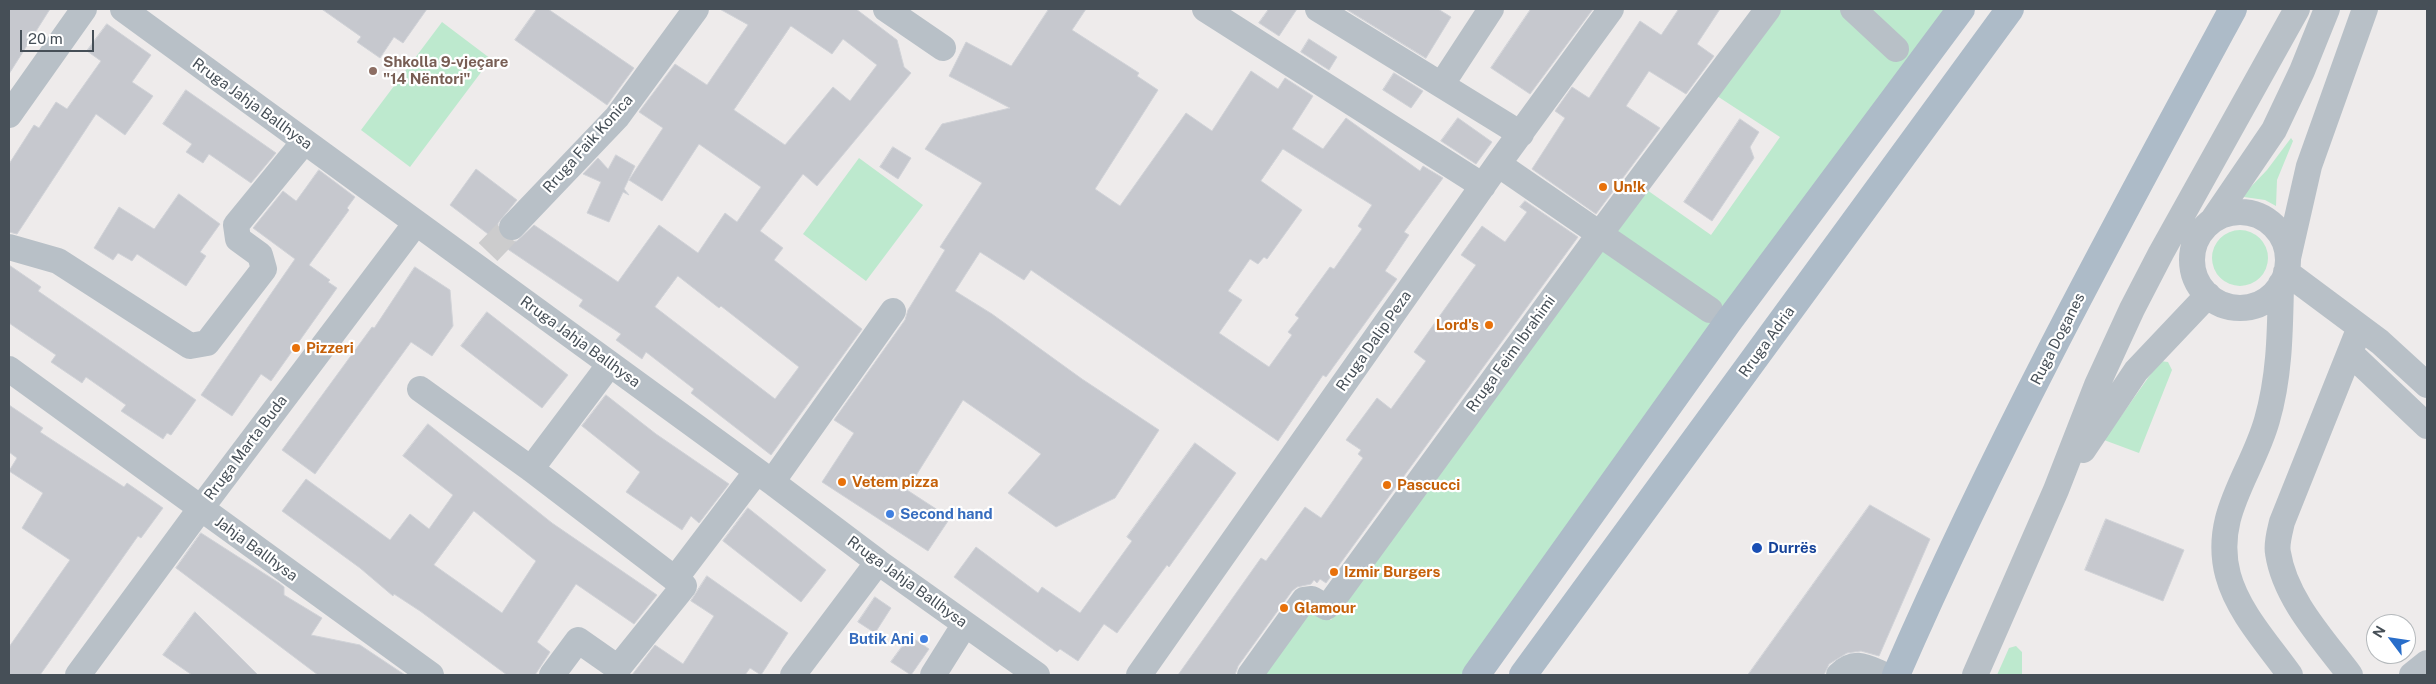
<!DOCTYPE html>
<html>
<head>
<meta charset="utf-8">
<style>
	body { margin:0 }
	#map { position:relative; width:2436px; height:684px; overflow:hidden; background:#eeebeb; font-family:"Public Sans",sans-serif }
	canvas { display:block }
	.frame { position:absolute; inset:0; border:10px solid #464f57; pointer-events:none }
	.north { position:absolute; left:2366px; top:614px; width:50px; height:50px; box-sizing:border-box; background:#fff; border:1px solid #b5b9bc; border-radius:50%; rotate:301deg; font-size:14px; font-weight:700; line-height:20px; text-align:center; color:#464f57 }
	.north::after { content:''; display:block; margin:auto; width:18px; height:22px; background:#296eca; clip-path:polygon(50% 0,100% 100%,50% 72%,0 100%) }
	.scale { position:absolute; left:20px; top:30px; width:74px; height:22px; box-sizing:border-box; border:2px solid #464f57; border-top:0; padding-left:6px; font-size:15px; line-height:18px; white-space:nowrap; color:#464f57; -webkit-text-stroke:4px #fff; paint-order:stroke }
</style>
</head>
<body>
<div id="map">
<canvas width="2436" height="684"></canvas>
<div class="frame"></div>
<div class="north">N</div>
<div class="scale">20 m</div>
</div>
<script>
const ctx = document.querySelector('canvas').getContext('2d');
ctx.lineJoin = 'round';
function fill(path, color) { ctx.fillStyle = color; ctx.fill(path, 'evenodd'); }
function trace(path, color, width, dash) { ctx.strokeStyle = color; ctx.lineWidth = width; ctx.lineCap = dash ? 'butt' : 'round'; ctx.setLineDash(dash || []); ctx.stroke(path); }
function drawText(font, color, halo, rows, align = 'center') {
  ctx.font = font + ' "Public Sans",sans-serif'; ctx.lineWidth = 4.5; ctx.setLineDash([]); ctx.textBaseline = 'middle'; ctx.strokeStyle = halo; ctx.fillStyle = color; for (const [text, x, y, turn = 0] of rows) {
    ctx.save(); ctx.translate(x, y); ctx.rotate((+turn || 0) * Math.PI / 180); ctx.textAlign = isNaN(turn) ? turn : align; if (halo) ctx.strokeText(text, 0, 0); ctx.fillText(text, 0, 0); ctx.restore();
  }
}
fill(new Path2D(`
	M 1773,9 L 1956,9 L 1468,675 L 1263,675 L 1310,610 L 1331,620 L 1647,190 L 1711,235 L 1780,137 L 1717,96 Z
	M 442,22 L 491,59 L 410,167 L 361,130 Z
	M 2291,138 L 2293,141 L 2277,180 L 2276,206 L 2265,200 L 2244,197 L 2243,195 L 2267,170 Z
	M 859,158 L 923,205 L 866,281 L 803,234 Z
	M2212 258a28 28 0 1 1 56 0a28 28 0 1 1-56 0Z
	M 2160,361 L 2168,362 L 2172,370 L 2139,453 L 2104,440 Z
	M 2016,646 L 2022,652 L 2022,675 L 1997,675 L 2009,648 Z`), '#bde9ce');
const building = new Path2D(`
	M 9,9 L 50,9 L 9,74 Z
	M 322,9 L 427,9 L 403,43 L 394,37 L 380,58 L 357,42 L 361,37 Z
	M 537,9 L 548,9 L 634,68 L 607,105 L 515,40 Z
	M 720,9 L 856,9 L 897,40 L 904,67 L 911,73 L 817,186 L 803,174 L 760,231 L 783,248 L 774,260 L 862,329 L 771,455 L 691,393 L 694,389 L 646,352 L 642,359 L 616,340 L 621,334 L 579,306 L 583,300 L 509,250 L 450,205 L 476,169 L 517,200 L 498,223 L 498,231 L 502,238 L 509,242 L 517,241 L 534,225 L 618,282 L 659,225 L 698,253 L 725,213 L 737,222 L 761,187 L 699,144 L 662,201 L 629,180 L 663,128 L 639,112 L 675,64 L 707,85 L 748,25 ZM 791,26 L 832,54 L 843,39 L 877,65 L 850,101 L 833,87 L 785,145 L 734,110 ZM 678,276 L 719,308 L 721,306 L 799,367 L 775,399 L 655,307 Z
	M 1049,9 L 1086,9 L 1072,30 L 1139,73 L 1137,76 L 1158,90 L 1095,189 L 1120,206 L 1186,113 L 1212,131 L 1251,71 L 1278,89 L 1285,78 L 1313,96 L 1292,129 L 1323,149 L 1346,118 L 1420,171 L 1423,166 L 1443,178 L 1404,232 L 1409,235 L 1385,271 L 1397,279 L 1326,377 L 1323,375 L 1278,441 L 1031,270 L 1024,280 L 980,252 L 955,291 L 992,314 L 1082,379 L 1159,430 L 1115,498 L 1056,527 L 1008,493 L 1041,454 L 963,400 L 907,490 L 950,518 L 928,551 L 822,482 L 854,433 L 834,420 L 905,320 L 908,310 L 945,250 L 940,247 L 982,183 L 925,149 L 942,124 L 1010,108 L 949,76 L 966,42 L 1011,66 ZM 1283,149 L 1372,205 L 1358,226 L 1362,229 L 1334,269 L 1330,267 L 1295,315 L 1299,318 L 1288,332 L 1292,335 L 1269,367 L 1219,333 L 1242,300 L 1228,291 L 1250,259 L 1258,264 L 1264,257 L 1267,259 L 1302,210 L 1261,181 Z
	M 1269,9 L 1297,9 L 1279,36 L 1259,23 Z
	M 1346,9 L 1438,9 L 1451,17 L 1426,58 Z
	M 1531,9 L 1593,9 L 1530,94 L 1491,68 Z
	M 1679,9 L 1720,9 L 1697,44 L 1714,56 L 1686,94 L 1649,71 L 1626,106 L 1660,128 L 1596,214 L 1532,169 L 1565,118 L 1555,111 L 1572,87 L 1589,98 L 1640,21 L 1661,35 Z
	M 107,24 L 151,55 L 132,82 L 153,96 L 125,135 L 96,114 L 17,234 L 9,232 L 9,164 L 34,125 L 39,128 L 56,102 L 67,109 L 101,61 L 87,51 Z
	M 1309,39 L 1337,57 L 1329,70 L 1301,52 Z
	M 1394,73 L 1423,91 L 1411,108 L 1383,90 Z
	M 186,90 L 276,153 L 251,183 L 209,154 L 203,163 L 186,152 L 192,144 L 163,124 Z
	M 1458,118 L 1492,142 L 1476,164 L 1441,141 Z
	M 1740,119 L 1759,132 L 1750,147 L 1754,158 L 1712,221 L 1684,202 Z
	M 893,147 L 911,158 L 898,179 L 880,167 Z
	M 616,155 L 635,166 L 624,189 L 629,195 L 623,192 L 609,222 L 587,213 L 601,182 L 583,174 L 598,158 L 608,169 Z
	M 319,170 L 355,197 L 347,208 L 349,210 L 309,265 L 330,280 L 328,282 L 337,288 L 271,381 L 261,374 L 232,416 L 201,395 L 295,259 L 253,228 L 283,191 L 296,201 Z
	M 179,194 L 220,224 L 200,252 L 206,256 L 186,286 L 137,254 L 132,261 L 118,253 L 113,260 L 94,248 L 119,207 L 154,229 Z
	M 1525,201 L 1578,237 L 1326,583 L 1320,579 L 1317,583 L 1314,580 L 1311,584 L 1297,587 L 1292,591 L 1238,666 L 1235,675 L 1178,675 L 1261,558 L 1266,561 L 1305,507 L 1321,518 L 1363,458 L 1358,454 L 1361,450 L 1346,440 L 1377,398 L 1391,409 L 1426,361 L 1414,352 L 1476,265 L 1461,255 L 1482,226 L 1505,242 L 1527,212 L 1520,207 Z
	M 9,265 L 41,287 L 38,291 L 196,400 L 171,435 L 167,433 L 163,439 L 121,411 L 126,405 L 86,377 L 82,383 L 51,362 L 56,355 L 9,323 Z
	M 415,267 L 450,290 L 453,326 L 432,356 L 411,342 L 315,474 L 282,450 L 372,327 L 374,328 Z
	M 487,312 L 568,375 L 542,408 L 461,346 Z
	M 606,395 L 656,434 L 729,484 L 699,523 L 691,516 L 682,530 L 626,492 L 640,472 L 582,426 Z
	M 9,405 L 43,428 L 40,432 L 124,487 L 127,483 L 163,508 L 141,538 L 138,536 L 40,675 L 9,675 L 9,647 L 70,560 L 22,528 L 43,493 L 9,471 L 17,458 L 9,452 Z
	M 428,424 L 552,523 L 657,595 L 634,624 L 576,584 L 537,642 L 550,652 L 535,675 L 507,675 L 420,611 L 394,594 L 393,596 L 360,568 L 282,511 L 306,479 L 390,540 L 410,514 L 429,529 L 453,495 L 403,456 ZM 474,511 L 536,561 L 502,613 L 434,565 Z
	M 1195,443 L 1236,473 L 1169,567 L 1167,565 L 1117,633 L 1104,624 L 1078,661 L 1060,649 L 1057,652 L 1032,634 L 954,577 L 976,547 L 1038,593 L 1042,587 L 1080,613 L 1132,541 L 1127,537 Z
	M 1870,505 L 1930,539 L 1879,656 L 1861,651 L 1847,653 L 1829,664 L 1824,675 L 1748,675 Z
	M 748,508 L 826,570 L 801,602 L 723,541 Z
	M 2106,519 L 2184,550 L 2163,601 L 2085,570 Z
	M 201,533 L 279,583 L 284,587 L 284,595 L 322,618 L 311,635 L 360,645 L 405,675 L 318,675 L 176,568 Z
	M 707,576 L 788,633 L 761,675 L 750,668 L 745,675 L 632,675 L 655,645 L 683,664 L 714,616 L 691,601 Z
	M 875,597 L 891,608 L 875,633 L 858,622 Z
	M 195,612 L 258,675 L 192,675 L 163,655 Z
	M 910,636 L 929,649 L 911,675 L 891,662 Z`);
fill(building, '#c6c8ce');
trace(building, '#d0d2d7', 1);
trace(new Path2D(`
	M 488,252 L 512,227`), '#cccccd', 26, [26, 13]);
trace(new Path2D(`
	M 123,9 L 772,482 L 878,562 L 1037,675
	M 886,9 L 943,48
	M 1205,9 L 1483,186
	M 1318,9 L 1521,134
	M 1853,9 L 1896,49
	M 1442,84 L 1491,9
	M 9,115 L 84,9
	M 1498,164 L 1710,310
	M2192 260a48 48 0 1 1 96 0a48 48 0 1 1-96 0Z
	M 2212,221 L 2274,130 L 2302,71 L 2327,9
	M 512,227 L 617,117 L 696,9
	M 9,247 L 58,261 L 190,346 L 207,343 L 264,269 L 260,255 L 238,239 L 236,225 L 304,142
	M 2288,258 L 2309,166 L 2365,9
	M 2286,272 L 2380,342 L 2427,385
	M 2281,284 C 2280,330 2280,375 2267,420 C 2252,474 2212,515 2228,575 C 2238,612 2268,644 2290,675
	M 2351,354 L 2427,426
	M 9,369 L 431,675
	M 420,389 L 531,469 L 684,586 L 618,668 L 578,640 L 552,675
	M 2083,450 L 2136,371 L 2208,295
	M 531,469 L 610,364
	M 772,482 L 893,311
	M 675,579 L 757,471
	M 78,675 L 201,508 L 416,223
	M 793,675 L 878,562
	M 933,675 L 965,624
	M 1139,675 L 1498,164 L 1611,9
	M 1250,675 L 1304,600 L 1312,599 L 1326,607 L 1330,604 L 1599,235 L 1768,9
	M 1839,675 C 1855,659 1866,667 1884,675
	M 1975,675 L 2056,490 L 2097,385 L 2132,309 L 2161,253 L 2297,9
	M 2350,675 C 2323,639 2285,599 2278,553 C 2276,544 2280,531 2282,522 L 2360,327
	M 2412,675 L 2427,663`), '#b8c0c7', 26);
trace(new Path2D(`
	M 1476,675 L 1728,322 L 1961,9
	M 1523,675 L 2010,9
	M 1896,675 C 1995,447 2115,227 2233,9`), '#adbbc8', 28);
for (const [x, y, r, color] of [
	[373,71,5,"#8d6e63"],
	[1603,187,5,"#e8710a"],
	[1489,325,5,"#e8710a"],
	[296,348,5,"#e8710a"],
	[842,482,5,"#e8710a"],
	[1387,485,5,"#e8710a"],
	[890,514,5,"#3f7fe0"],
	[1757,548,6,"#1a4fb4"],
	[1334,572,5,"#e8710a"],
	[1284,608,5,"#e8710a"],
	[924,639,5,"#3f7fe0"]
]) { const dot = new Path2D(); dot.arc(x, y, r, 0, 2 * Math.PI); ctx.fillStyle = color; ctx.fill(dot); trace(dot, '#fff', 2); }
drawText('bold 15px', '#785e54', '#fff', [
	["Shkolla 9-vjeçare",383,62],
	["\"14 Nëntori\"",383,79]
], 'left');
drawText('15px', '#464f57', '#fff', [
	["Rruga Jahja Ballhysa",252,104,36],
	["Rruga Faik Konica",588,144,-48],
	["Ruga Doganes",2058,339,-63],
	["Rruga Dalip Peza",1374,341,-55],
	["Rruga Jahja Ballhysa",580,342,36],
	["Rruga Adria",1767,342,-54],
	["Rruga Feim Ibrahimi",1511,354,-54],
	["Rruga Marta Buda",246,448,-53],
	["Jahja Ballhysa",256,549,36],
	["Rruga Jahja Ballhysa",907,582,36]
]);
drawText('bold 15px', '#c56008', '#fff', [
	["Un!k",1613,187],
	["Lord's",1479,325,"right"],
	["Pizzeri",306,348],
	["Vetem pizza",852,482],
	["Pascucci",1397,485],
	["Izmir Burgers",1344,572],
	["Glamour",1294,608]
], 'left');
drawText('bold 15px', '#366cbe', '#fff', [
	["Second hand",900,514],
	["Butik Ani",914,639,"right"]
], 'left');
drawText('bold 15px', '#164399', '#fff', [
	["Durrës",1768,548]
], 'left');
</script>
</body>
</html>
